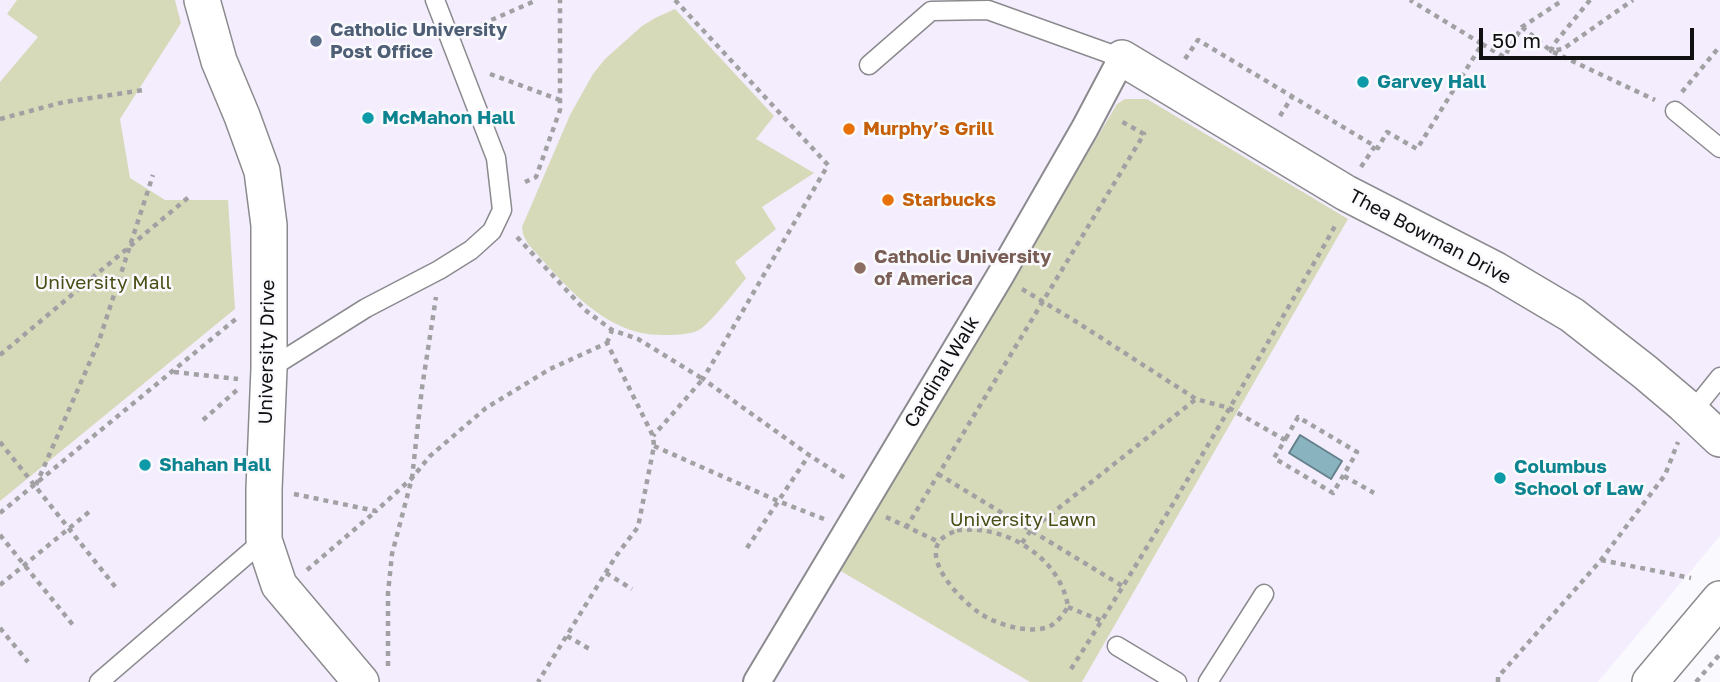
<!DOCTYPE html>
<html>
<head>
<meta charset="utf-8">
<style>
	body { margin:0 }
	#map { position:relative; width:1720px; height:682px; overflow:hidden; background:#fafafe; font-family:"Golos Text",sans-serif }
	canvas { display:block }
	.scale { position:absolute; left:1479px; top:28px; width:215px; height:32px; box-sizing:border-box; border:4px solid #101011; border-top:0; padding-left:9px; font-size:21px; line-height:24px; white-space:nowrap; color:#101011; -webkit-text-stroke:5px #fafafe; paint-order:stroke }
</style>
</head>
<body>
<div id="map">
<canvas width="1720" height="682"></canvas>
<div class="scale">50 m</div>
</div>
<script>
const ctx = document.querySelector('canvas').getContext('2d');
ctx.lineJoin = 'round';
function fill(path, color) { ctx.fillStyle = color; ctx.fill(path, 'evenodd'); }
function trace(path, color, width, dash) { ctx.strokeStyle = color; ctx.lineWidth = width; ctx.lineCap = dash ? 'butt' : 'round'; ctx.setLineDash(dash || []); ctx.stroke(path); }
function drawText(font, color, halo, rows, align = 'center') {
  ctx.font = font + ' "Golos Text",sans-serif'; ctx.lineWidth = 5; ctx.setLineDash([]); ctx.textBaseline = 'middle'; ctx.strokeStyle = halo; ctx.fillStyle = color; for (const [text, x, y, turn = 0] of rows) {
    ctx.save(); ctx.translate(x, y); ctx.rotate((+turn || 0) * Math.PI / 180); ctx.textAlign = isNaN(turn) ? turn : align; if (halo) ctx.strokeText(text, 0, 0); ctx.fillText(text, 0, 0); ctx.restore();
  }
}
fill(new Path2D(`
	M 0,0 L 1720,0 L 1720,536 L 1598,682 L 0,682 Z`), '#f4edfe');
fill(new Path2D(`
	M 17,0 L 175,0 L 181,23 L 120,119 L 130,178 L 165,200 L 228,200 L 235,309 L 0,501 L 0,82 L 38,37 L 7,14 Z
	M 675,9 L 774,116 L 756,139 L 814,173 L 762,207 L 776,229 L 735,262 L 746,278 C 738,288 708,326 699,330 C 689,335 673,335 662,335 C 603,335 564,283 528,244 L 523,234 L 522,227 L 570,115 L 593,74 L 605,59 L 642,26 L 655,18 Z
	M 1125,99 L 1147,99 L 1348,219 L 1082,682 L 1030,682 L 839,570 L 1117,104 Z`), '#d7dab8');
const water = new Path2D(`
	M 1300,435 L 1342,461 L 1331,479 L 1289,453 Z`);
fill(water, '#8ab3c0');
trace(water, '#65828c', 2);
const service = new Path2D(`
	M 869,65 L 931,11 L 988,10 L 1122,58
	M 1675,111 L 1720,148
	M 269,369 L 366,308 L 439,270 L 471,250 L 492,231 L 502,210 L 496,158 L 435,0
	M 1692,412 L 1720,377
	M 1117,646 L 1177,682
	M 99,682 L 264,540
	M 1208,682 L 1264,594`);
const pedestrian = new Path2D(`
	M 757,682 L 1000,276 L 1085,128 L 1122,58`);
const minor = new Path2D(`
	M 202,0 L 219,61 L 242,116 L 262,171 L 269,225 L 269,369 L 264,489 L 264,540 L 279,585 L 361,682
	M 1122,58 L 1346,193 L 1496,270 L 1572,315 L 1645,372 L 1684,405 L 1720,439
	M 1650,682 L 1720,599`);
trace(service, '#8b8b8f', 21);
trace(pedestrian, '#8b8b8f', 30);
trace(minor, '#8b8b8f', 38);
trace(new Path2D(`
	M 675,0 L 828,165 L 703,379 L 809,455 L 848,480
	M 1590,0 L 1554,44 L 1551,51 L 1563,49 L 1633,0
	M 1522,27 L 1551,51 L 1655,100
	M 473,28 L 537,0
	M 1482,44 L 1504,57 L 1522,27 L 1563,0
	M 1185,59 L 1198,40 L 1378,148 L 1387,132 L 1417,149 L 1482,44 L 1410,0
	M 490,74 L 560,100
	M 1682,92 L 1720,46
	M 1280,116 L 1292,97
	M 0,119 L 64,102 L 144,90
	M 1361,167 L 1375,146
	M 525,182 L 536,177 L 560,110 L 560,0
	M 517,237 L 585,310 L 612,330 L 638,339 L 703,379 L 653,436
	M 1022,289 L 1075,321 L 1196,399 L 1229,408 L 1285,440 L 1274,458 L 1333,493 L 1357,452 L 1298,417 L 1285,440
	M 607,343 L 612,330
	M 0,355 L 190,196
	M 174,372 L 238,379
	M 203,420 L 237,390
	M 0,442 L 117,589
	M 654,446 L 778,501 L 824,519
	M 938,474 L 1124,587
	M 1344,476 L 1374,493
	M 36,485 L 99,341 L 153,175
	M 294,494 L 376,511 L 412,478 L 430,456 L 486,408 L 550,369 L 607,343 L 653,436 L 654,446 L 638,527 L 616,556 L 538,682
	M 0,513 L 237,318
	M 886,517 L 939,542
	M 906,528 L 1144,134 L 1119,120
	M 957,530 C 964,530 972,529 979,530 C 1020,534 1062,565 1068,607 C 1062,616 1056,625 1045,628 C 1024,633 995,624 978,612 C 961,600 925,563 939,542 C 943,536 951,533 957,530 Z
	M 0,535 L 73,625
	M 1022,543 L 1031,530 L 1196,399
	M 747,548 L 809,455
	M 1601,560 L 1691,578
	M 307,570 L 375,512
	M 606,573 L 632,589
	M 0,585 L 89,512
	M 1068,607 L 1102,621
	M 0,628 L 28,662
	M 567,636 L 593,651
	M 388,666 L 388,593 L 392,554 L 412,478 L 422,388 L 436,297
	M 1071,669 C 1160,530 1242,387 1325,244 L 1335,226 L 1333,223
	M 1498,682 L 1498,677 L 1601,560 L 1665,475 L 1678,442
	M 1696,682 L 1720,654`), '#a1a1a4', 4.5, [5, 5]);
trace(service, '#fff', 18);
trace(pedestrian, '#fff', 26);
trace(minor, '#fff', 35);
for (const [x, y, r, color] of [
	[316,41,7,"#5c6f8a"],
	[1363,82,7,"#0f9aa8"],
	[368,118,7,"#0f9aa8"],
	[849,129,7,"#e8710a"],
	[888,200,7,"#e8710a"],
	[860,268,7,"#8d6e63"],
	[145,465,7,"#0f9aa8"],
	[1500,478,7,"#0f9aa8"]
]) { const dot = new Path2D(); dot.arc(x, y, r, 0, 2 * Math.PI); ctx.fillStyle = color; ctx.fill(dot); trace(dot, '#fafafe', 2.5); }
drawText('bold 19px', '#4e5e75', '#fafafe', [
	["Catholic University",330,30],
	["Post Office",330,52]
], 'left');
drawText('bold 19px', '#0d838f', '#fafafe', [
	["Garvey Hall",1377,82],
	["McMahon Hall",382,118],
	["Shahan Hall",159,465],
	["Columbus",1514,467],
	["School of Law",1514,489]
], 'left');
drawText('bold 19px', '#c56008', '#fafafe', [
	["Murphy’s Grill",863,129],
	["Starbucks",902,200]
], 'left');
drawText('19px', '#101011', '#fafafe', [
	["Thea Bowman Drive",1430,237,28],
	["University Drive",267,352,-89],
	["Cardinal Walk",942,372,-59]
]);
drawText('bold 19px', '#785e54', '#fafafe', [
	["Catholic University",874,257],
	["of America",874,279]
], 'left');
drawText('19px', '#4b4e14', '#fafafe', [
	["University Mall",103,283],
	["University Lawn",1023,520]
]);
</script>
</body>
</html>
